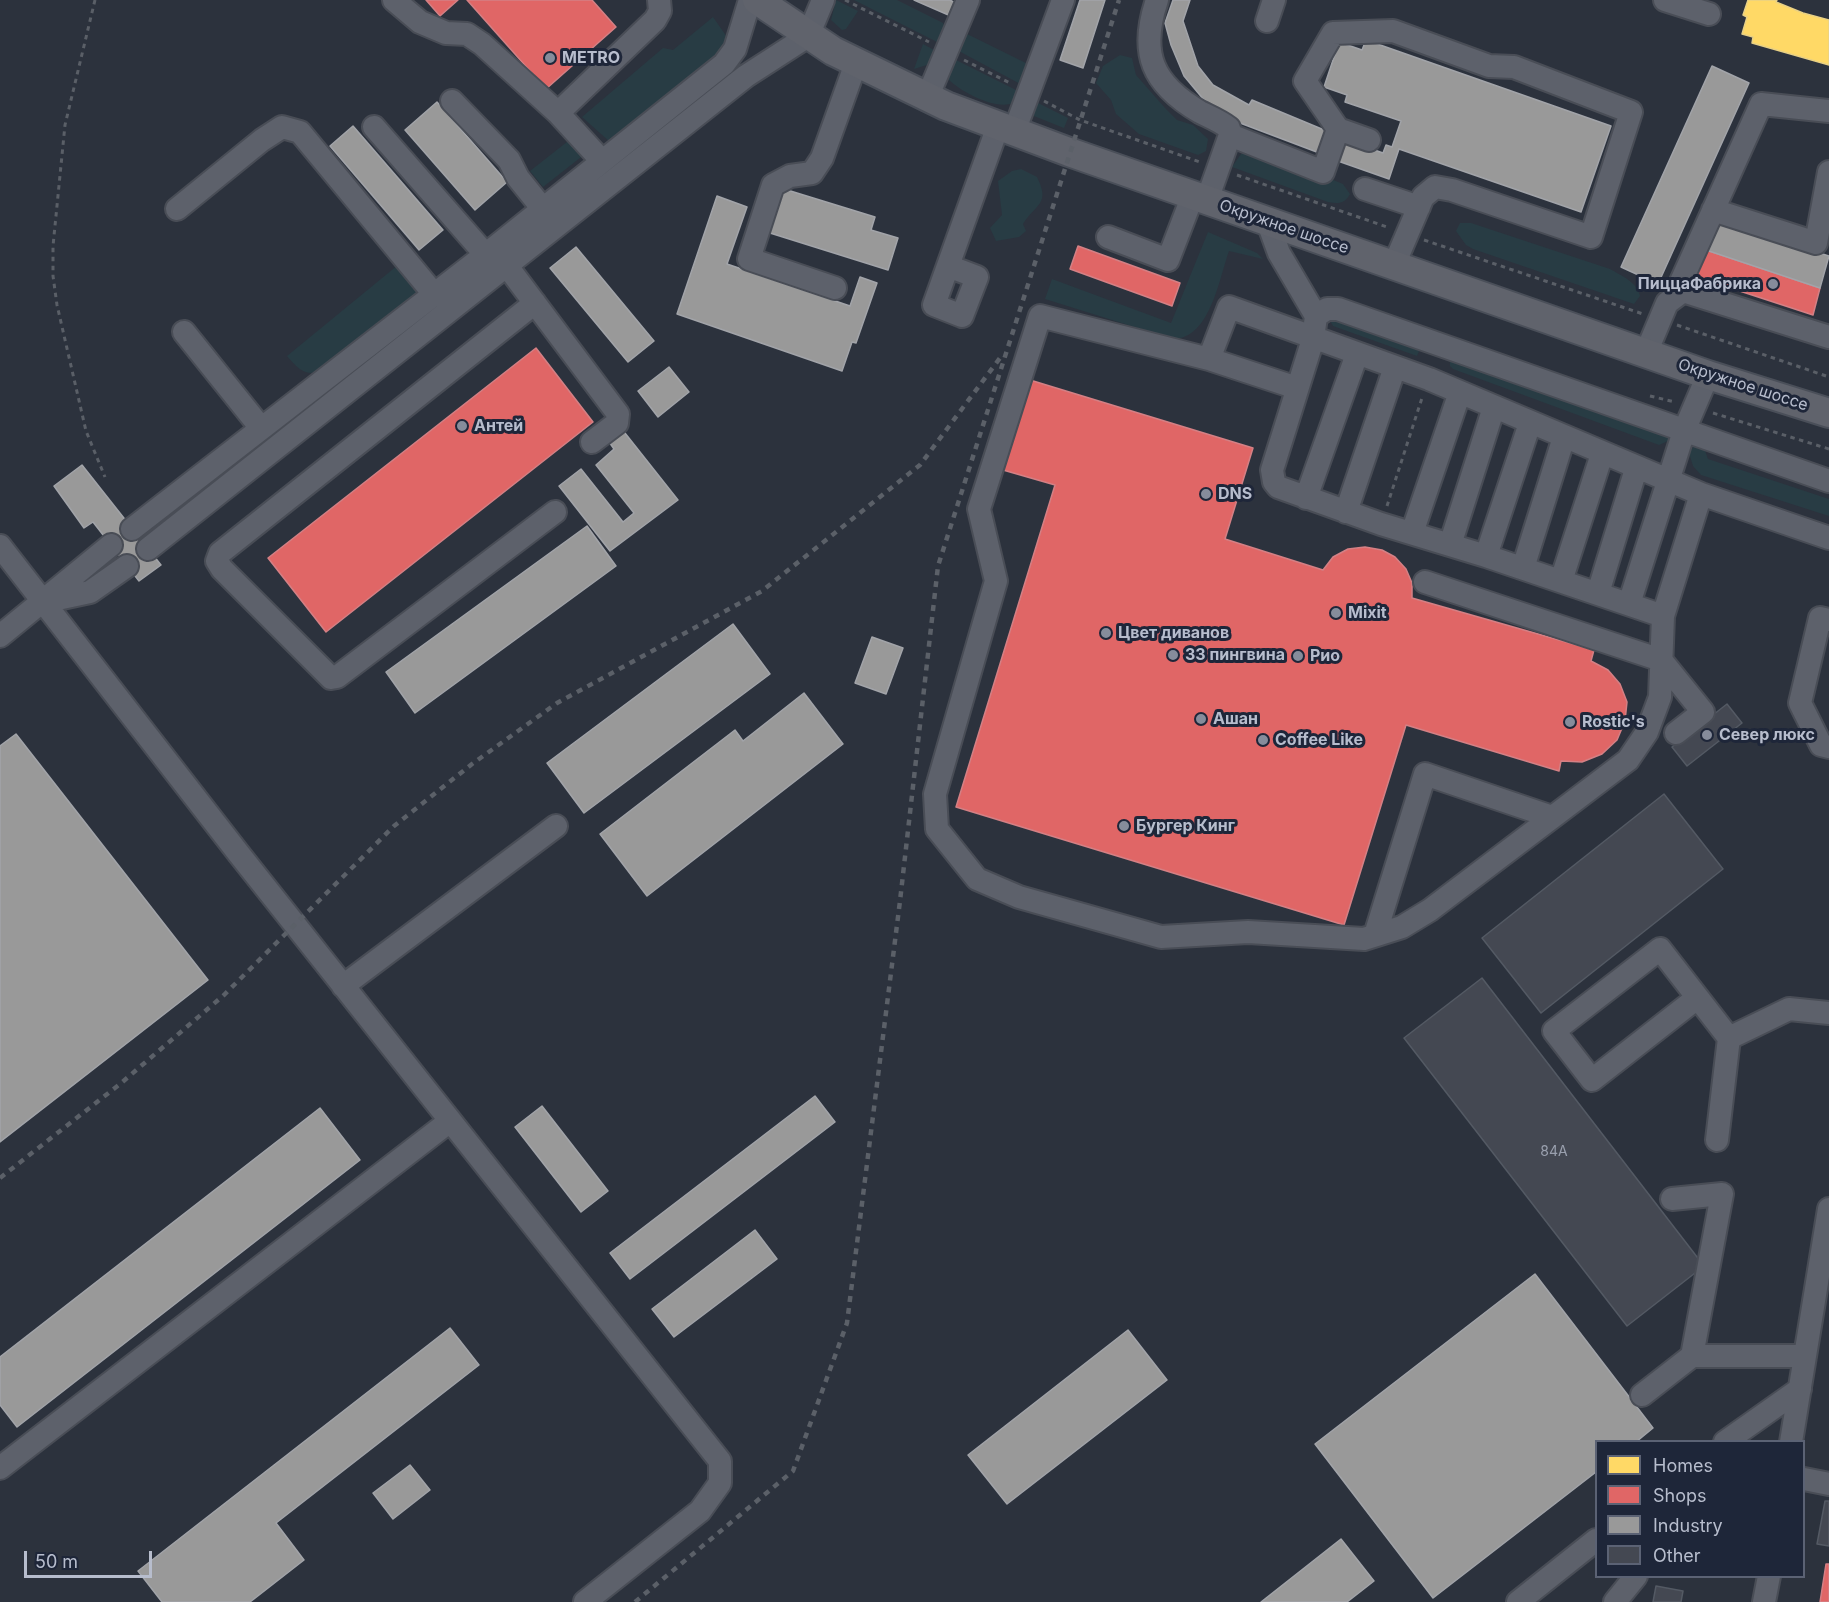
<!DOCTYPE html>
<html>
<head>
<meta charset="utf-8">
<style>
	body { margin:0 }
	#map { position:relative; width:1829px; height:1602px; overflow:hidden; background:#2c323d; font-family:Inter,sans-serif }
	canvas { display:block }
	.legend { position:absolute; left:1595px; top:1440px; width:210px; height:138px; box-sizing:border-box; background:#1e2639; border:2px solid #5b6274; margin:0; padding:8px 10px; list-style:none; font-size:18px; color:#b7bdcd }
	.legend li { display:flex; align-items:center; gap:12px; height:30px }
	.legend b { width:30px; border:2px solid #5b6274 }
	.scale { position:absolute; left:24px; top:1551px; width:128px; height:27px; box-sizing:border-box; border:3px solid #b7bdcd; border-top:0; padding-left:8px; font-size:18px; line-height:21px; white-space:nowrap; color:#b7bdcd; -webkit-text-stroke:4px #1e2639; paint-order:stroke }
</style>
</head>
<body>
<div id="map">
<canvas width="1829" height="1602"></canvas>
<ul class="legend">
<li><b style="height:16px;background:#ffd966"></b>Homes</li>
<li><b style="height:16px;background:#e06666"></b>Shops</li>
<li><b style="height:16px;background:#999"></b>Industry</li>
<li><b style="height:16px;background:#444852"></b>Other</li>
</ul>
<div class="scale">50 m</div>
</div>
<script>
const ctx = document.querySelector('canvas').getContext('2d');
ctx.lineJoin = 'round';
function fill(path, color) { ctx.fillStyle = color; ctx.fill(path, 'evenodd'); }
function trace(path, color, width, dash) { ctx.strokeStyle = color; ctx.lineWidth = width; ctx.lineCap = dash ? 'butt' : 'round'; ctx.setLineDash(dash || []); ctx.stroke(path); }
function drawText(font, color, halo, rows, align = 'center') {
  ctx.font = font + ' Inter,sans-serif'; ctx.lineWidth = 6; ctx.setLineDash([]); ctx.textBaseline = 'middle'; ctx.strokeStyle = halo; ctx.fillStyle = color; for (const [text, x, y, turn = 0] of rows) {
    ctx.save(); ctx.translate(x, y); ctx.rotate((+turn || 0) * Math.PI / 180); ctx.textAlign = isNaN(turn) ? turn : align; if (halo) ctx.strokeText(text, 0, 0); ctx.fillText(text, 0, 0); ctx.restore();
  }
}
fill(new Path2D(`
	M 836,0 L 858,11 L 846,29 L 842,30 L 831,20 Z
	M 854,0 L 897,0 L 943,23 L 946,30 L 939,43 Z
	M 713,17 L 729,40 L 726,50 L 610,142 L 582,117 L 663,48 L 673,50 Z
	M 961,31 L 1034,67 L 1024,86 L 955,49 Z
	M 923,44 L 936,51 L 930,64 L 914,69 Z
	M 1120,55 L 1132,58 L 1136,75 L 1165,108 L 1177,120 L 1193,125 L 1208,139 L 1206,151 L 1198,155 L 1139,134 L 1116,114 L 1111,100 L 1096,83 L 1103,66 Z
	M 950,57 L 1020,92 L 1015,102 C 998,112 961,92 948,79 Z
	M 1032,100 L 1068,118 L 1064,128 L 1029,114 Z
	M 572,138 L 585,154 L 543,187 L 530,171 Z
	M 1258,150 L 1343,184 L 1350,194 C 1345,204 1338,204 1328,202 L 1232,167 L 1241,154 Z
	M 1021,169 L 1037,177 C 1051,205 1035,204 1023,224 L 1026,231 L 1019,237 L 996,241 L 990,228 L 1002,215 L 998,181 L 1012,171 Z
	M 1460,223 L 1471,223 L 1610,269 C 1622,276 1637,282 1640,296 L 1634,304 L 1473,249 L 1466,245 L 1456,231 Z
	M 1208,232 L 1257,253 L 1263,259 L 1229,251 C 1219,279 1210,339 1173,339 L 1045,299 L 1052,279 L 1171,323 Z
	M 398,265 L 419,292 L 325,368 C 307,379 299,370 287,356 Z
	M 1331,316 L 1422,344 L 1417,356 L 1333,326 L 1329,319 Z
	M 1450,358 L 1668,436 L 1668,441 L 1659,445 L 1453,369 L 1450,366 Z
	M 1696,443 L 1703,445 L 1708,459 L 1829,499 L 1829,516 L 1701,475 L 1693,466 L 1689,453 Z`), '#283c44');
const homes = new Path2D(`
	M 1748,0 L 1777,0 L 1776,2 L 1803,13 L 1829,20 L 1829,65 L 1752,43 L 1753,37 L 1742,34 L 1747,17 L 1743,15 Z`);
fill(homes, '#ffd966');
trace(homes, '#e9d185', 1.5);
const shops = new Path2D(`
	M 426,0 L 458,0 L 440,16 Z
	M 467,0 L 592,0 L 616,27 L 546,89 Z
	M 1078,246 L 1180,283 L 1172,306 L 1070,269 Z
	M 1706,250 L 1820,288 L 1813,315 L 1697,277 Z
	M 536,348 L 593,422 L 326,632 L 268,558 Z
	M 1030,380 L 1253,448 L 1225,539 L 1323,570 L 1333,557 L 1348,549 L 1365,547 L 1382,550 L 1395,557 L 1406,569 L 1412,583 L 1412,598 L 1594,650 L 1591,661 L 1608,670 L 1620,684 L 1627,702 L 1625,721 L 1617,740 L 1602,754 L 1582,762 L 1561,761 L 1559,771 L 1406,725 L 1344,925 L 956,807 L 1055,485 L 1003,470 Z
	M 1826,1564 L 1829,1564 L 1829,1602 L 1820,1602 Z`);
fill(shops, '#e06666');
trace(shops, '#d48085', 1.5);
const industry = new Path2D(`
	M 914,0 L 950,0 L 959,5 L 953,17 Z
	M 1080,0 L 1105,0 L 1083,68 L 1060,60 Z
	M 1173,0 L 1190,0 L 1183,21 L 1198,66 L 1213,85 L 1249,105 L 1252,100 L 1329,132 L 1322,154 L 1240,123 L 1204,100 L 1184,76 L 1171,45 L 1165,23 Z
	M 1366,40 L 1611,126 L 1581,212 L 1399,149 L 1389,179 L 1335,160 L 1343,139 L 1383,153 L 1386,145 L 1392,147 L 1401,121 L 1345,102 L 1347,95 L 1324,87 L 1339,42 L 1362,50 Z
	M 1712,66 L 1749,83 L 1658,284 L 1621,267 Z
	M 437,102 L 507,182 L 475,210 L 405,130 Z
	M 353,126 L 443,230 L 419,250 L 330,146 Z
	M 784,189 L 875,217 L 871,230 L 898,238 L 888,270 L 770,233 Z
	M 717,196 L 747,207 L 727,264 L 850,306 L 860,277 L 877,283 L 856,343 L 852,342 L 842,371 L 677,314 Z
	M 1716,219 L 1829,256 L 1820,288 L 1706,250 Z
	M 576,247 L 654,341 L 628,362 L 550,268 Z
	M 669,367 L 689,392 L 658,417 L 638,391 Z
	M 621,428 L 678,500 L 610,551 L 559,486 L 581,469 L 623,522 L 634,513 L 596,465 L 614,449 L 607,439 Z
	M 82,465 L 161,565 L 139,581 L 93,522 L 84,528 L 54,486 Z
	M 587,526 L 616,566 L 415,713 L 386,672 Z
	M 733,624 L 770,674 L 584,813 L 547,763 Z
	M 872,637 L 903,648 L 886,694 L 855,683 Z
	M 804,693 L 843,744 L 647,896 L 600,834 L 735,730 L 743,741 Z
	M 16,734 L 208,980 L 0,1142 L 0,746 Z
	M 815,1096 L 835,1122 L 630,1279 L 610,1253 Z
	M 542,1106 L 608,1191 L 581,1212 L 515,1127 Z
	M 320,1108 L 360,1160 L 17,1427 L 0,1405 L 0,1357 Z
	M 755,1230 L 777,1259 L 674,1337 L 652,1309 Z
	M 1535,1274 L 1653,1428 L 1636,1442 L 1596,1442 L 1596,1472 L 1433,1598 L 1315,1444 Z
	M 450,1328 L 479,1365 L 276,1523 L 304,1560 L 250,1602 L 162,1602 L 138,1571 Z
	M 1128,1330 L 1167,1380 L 1007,1504 L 968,1455 Z
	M 410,1465 L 430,1490 L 393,1519 L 373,1493 Z
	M 1341,1539 L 1374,1581 L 1347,1602 L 1261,1602 Z`);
fill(industry, '#999');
trace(industry, '#a2a4a9', 1.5);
const building = new Path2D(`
	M 1727,704 L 1742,723 L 1687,766 L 1672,747 Z
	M 1664,794 L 1723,869 L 1541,1013 L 1482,938 Z
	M 1482,978 L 1704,1266 L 1627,1326 L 1404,1038 Z
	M 1825,1501 L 1829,1501 L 1829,1546 L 1817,1544 Z
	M 1656,1586 L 1683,1591 L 1681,1602 L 1653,1602 Z`);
fill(building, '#444852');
trace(building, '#545a64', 1.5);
const minor = new Path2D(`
	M 394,0 L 420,22 L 446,33 L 467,34 L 482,44 L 558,113
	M 1157,0 C 1139,53 1152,84 1200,112 C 1210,117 1220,121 1229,128 L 1230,135 L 1207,200
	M 1665,0 L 1709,14
	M 1267,21 L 1274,0
	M 927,98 L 968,0
	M 452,101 L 509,160 L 518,178 L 543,209
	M 374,127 L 485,254
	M 1338,129 L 1305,81 L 1333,33 L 1393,31 L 1489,66 L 1514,67 L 1631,112 L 1591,237 L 1452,190 L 1435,187 L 1423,197 L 1394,265
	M 1014,132 L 1063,0
	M 1230,135 L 1323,172 L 1338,129 L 1369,140
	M 602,161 L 558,113 L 655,20 L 660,11 L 659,0
	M 1365,189 L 1419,207
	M 177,209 L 262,140 L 282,127 L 300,132 L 434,294
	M 1713,210 L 1816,243 L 1829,172
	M 1267,220 L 1279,253 L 1316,316 L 1313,339 L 1272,470 L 1274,482 L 1278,487 L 1381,524 L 1486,556 L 1663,616
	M 1108,237 L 1168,260 L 1193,195
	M 498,254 L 618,414 L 617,423 L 592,442
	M 948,266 L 977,277 L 962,316 L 934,305 L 998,126
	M 835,288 L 749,259 L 773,185 L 790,176 L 812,173 L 822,158 L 856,63
	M 1675,295 L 1761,104 L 1829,111
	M 535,303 L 220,553 L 217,561 L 222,569 L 331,678 L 337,677 L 555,512
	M 1316,316 L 1327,309 L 1338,309 L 1829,481
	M 184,332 L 261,428
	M 1646,353 L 1667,303 L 1683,291 L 1829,337
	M 1209,359 L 1040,316 L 979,509 L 996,581 L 935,794 L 937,829 L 977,879 L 1019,897 L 1161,937 L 1248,932 L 1364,939 L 1402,927 L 1430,910 L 1628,760 L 1647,732 L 1660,697 L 1663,616 L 1701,494
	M 1297,388 L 1209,359 L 1229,307 L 1429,379 L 1701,494 L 1829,538
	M 1306,498 L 1357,354
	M 1346,512 L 1395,367
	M 132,529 L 494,248 L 724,64 L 735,49 L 750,0
	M 1412,533 L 1460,392
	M 1450,545 L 1494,407
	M 0,546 L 239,854 L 720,1461 L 720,1483 L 700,1511 L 585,1602
	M 148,549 L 746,76 L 808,36 L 823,0
	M 1486,556 L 1530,423
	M 1523,568 L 1564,437
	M 1561,581 L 1602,454
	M 1425,582 L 1661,660 L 1703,712 L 1676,733
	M 1598,593 L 1636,469
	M 48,601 L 90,592 L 127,566
	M 1629,604 L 1684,431 L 1708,375
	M 1829,620 L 1820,618 L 1800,703 L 1821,745 L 1829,747
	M 0,636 L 111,545
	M 1375,935 L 1425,774 L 1552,817
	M 343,986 L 556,826
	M 1697,998 L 1592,1080 L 1554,1031 L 1660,949 L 1729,1038
	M 1717,1140 L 1729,1038 L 1789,1009 L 1829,1013
	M 1672,1199 L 1722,1194 L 1692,1356 L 1805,1356
	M 1642,1395 L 1692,1356
	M 1725,1442 L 1800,1389
	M 1791,1442 L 1829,1209
	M 0,1468 L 450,1121
	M 1804,1479 L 1829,1484
	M 1518,1602 L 1596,1540
	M 1615,1602 L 1636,1576
	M 1764,1602 L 1769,1576`);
const major = new Path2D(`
	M 757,0 L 833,51 L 946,106 L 1069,152 L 1708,375 L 1829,413`);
trace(minor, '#494d56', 26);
trace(major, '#4a4f59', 32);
trace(new Path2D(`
	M 95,0 L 65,125 L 53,246 L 53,276 L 57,305 L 86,431 L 105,477
	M 845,0 L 929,42
	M 964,60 L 1012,84
	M 1044,101 L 1080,120 L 1200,162
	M 1237,175 L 1390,228
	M 1424,240 L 1643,314
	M 1677,325 L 1829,377
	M 1650,396 L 1675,402
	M 1713,413 L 1829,449
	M 1387,506 L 1422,398`), '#5a5f67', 3, [4.5, 4.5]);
trace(minor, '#5d616b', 22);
trace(major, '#60636c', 28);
trace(new Path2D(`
	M 0,1178 L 120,1084 L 224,995 L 394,826 L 472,764 L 557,703 L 762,591 L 920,465 L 1000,358
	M 635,1602 L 793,1471 L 847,1323 L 900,901 L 938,566 L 1119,0`), '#5b6068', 4.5, [6, 6]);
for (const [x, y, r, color] of [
	[550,58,6,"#868c9b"],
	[1773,284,6,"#868c9b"],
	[462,426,6,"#868c9b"],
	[1206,494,6,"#868c9b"],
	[1336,613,6,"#868c9b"],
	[1106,633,6,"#868c9b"],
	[1173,655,6,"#868c9b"],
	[1298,656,6,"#868c9b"],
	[1201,719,6,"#868c9b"],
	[1570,722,6,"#868c9b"],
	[1707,735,6,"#868c9b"],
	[1263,740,6,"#868c9b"],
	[1124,826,6,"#868c9b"]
]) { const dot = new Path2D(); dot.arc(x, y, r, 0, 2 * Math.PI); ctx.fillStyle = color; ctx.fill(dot); trace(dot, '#1e2639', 2); }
drawText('14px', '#9aa0ae', null, [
	["84А",1554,1152]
]);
drawText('bold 16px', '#b7bdcd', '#1e2639', [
	["METRO",562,58],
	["ПиццаФабрика",1761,284,"right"],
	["Антей",474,426],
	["DNS",1218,494],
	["Mixit",1348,613],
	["Цвет диванов",1118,633],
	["33 пингвина",1185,655],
	["Рио",1310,656],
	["Ашан",1213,719],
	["Rostic's",1582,722],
	["Север люкс",1719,735],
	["Coffee Like",1275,740],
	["Бургер Кинг",1136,826]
], 'left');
drawText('16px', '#b7bdcd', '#1e2639', [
	["Окружное шоссе",1284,227,19],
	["Окружное шоссе",1743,385,18]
]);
</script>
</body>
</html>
